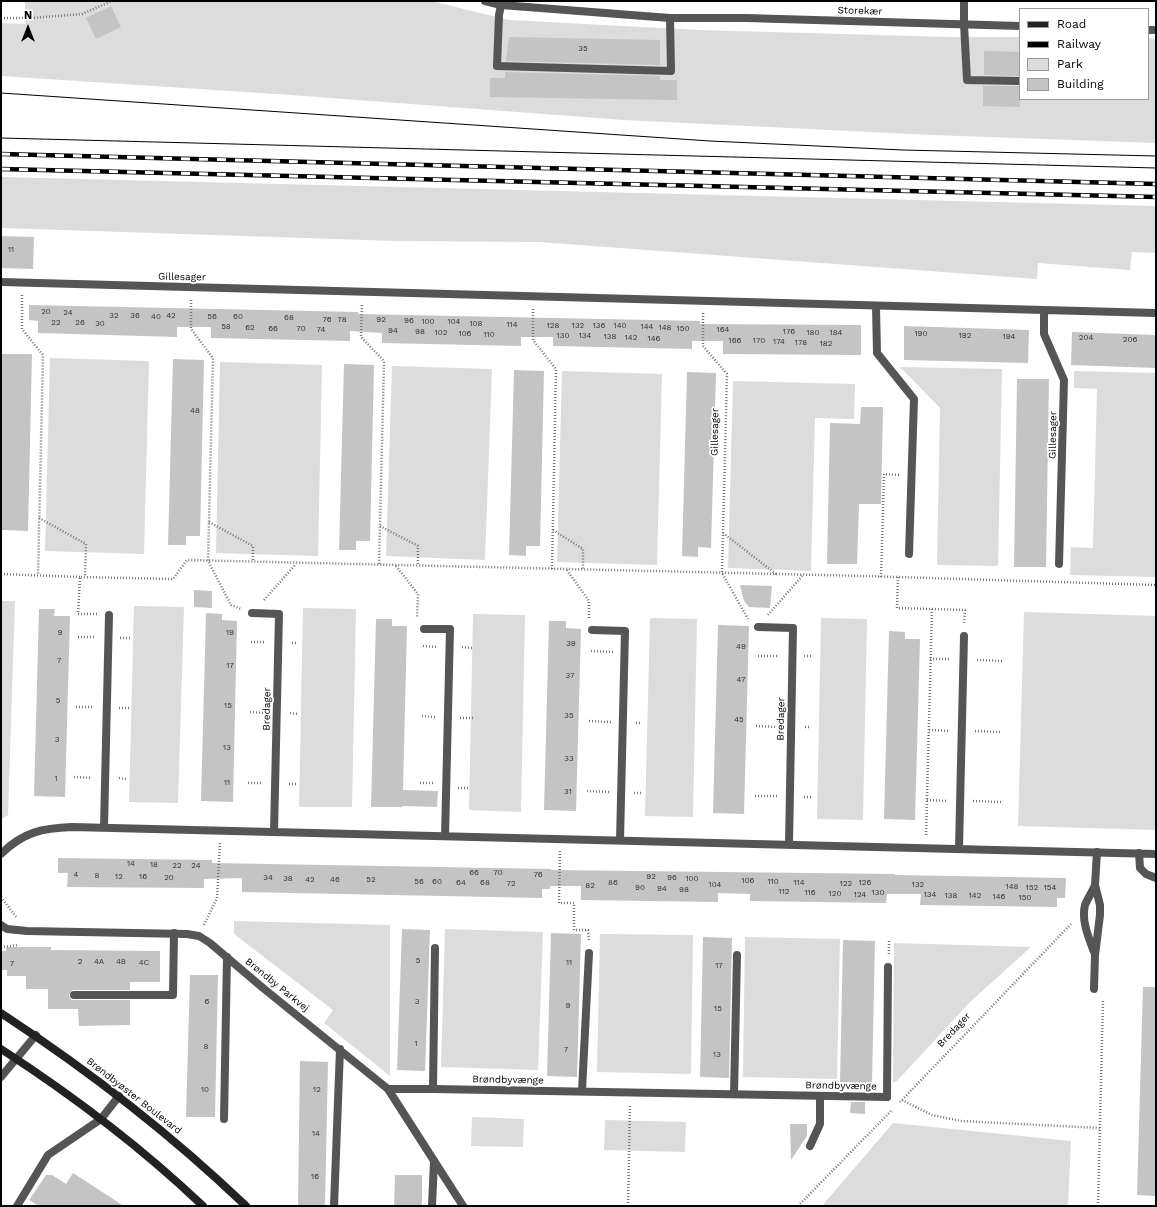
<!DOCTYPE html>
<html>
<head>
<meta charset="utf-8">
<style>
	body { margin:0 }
	#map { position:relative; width:1157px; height:1207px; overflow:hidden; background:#fff; font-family:"Work Sans",sans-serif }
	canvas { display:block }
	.frame { position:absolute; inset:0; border:2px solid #000; pointer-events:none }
	.legend { position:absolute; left:1019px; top:8px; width:130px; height:92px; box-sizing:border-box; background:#fff; border:1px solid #999; margin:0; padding:5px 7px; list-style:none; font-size:12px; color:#000 }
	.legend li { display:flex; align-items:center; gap:8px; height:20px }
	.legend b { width:20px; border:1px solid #999 }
	.north { position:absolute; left:8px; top:8px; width:40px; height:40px; -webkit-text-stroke:3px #fff; paint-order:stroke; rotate:0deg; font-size:11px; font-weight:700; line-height:16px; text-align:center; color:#000 }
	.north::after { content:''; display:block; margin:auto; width:14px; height:18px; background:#000; clip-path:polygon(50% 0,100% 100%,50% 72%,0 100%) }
</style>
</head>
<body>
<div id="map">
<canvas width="1157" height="1207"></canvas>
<div class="frame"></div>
<ul class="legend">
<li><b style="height:5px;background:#222"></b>Road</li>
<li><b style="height:5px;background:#000"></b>Railway</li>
<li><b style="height:11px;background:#dcdcdc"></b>Park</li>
<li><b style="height:11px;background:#c4c4c4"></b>Building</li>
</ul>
<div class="north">N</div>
</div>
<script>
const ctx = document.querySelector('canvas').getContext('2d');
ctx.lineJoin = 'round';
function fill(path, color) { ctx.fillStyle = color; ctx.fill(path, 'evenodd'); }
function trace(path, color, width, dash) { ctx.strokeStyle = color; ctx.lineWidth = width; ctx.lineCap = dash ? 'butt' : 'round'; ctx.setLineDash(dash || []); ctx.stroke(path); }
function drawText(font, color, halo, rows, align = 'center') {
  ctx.font = font + ' "Work Sans",sans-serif'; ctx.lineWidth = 3.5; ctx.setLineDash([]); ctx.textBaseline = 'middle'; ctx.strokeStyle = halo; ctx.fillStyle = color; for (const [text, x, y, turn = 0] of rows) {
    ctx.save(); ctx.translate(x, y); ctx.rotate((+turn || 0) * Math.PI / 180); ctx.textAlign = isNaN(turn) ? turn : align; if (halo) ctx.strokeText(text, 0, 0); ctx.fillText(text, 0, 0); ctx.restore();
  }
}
fill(new Path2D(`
	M 25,1 L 431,1 L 509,20 L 699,30 L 950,37 L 1020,37 L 1020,99 L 1148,99 L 1148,38 L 1156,39 L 1156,143 L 932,135 L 624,120 L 291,95 L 1,76 L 1,23 L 25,24 Z
	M 1,177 L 1156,206 L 1156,253 L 1132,252 L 1130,270 L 1038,263 L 1037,279 L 539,242 L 396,241 L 1,228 Z
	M 50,358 L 149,361 L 144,554 L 45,551 Z
	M 220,362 L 322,365 L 318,556 L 216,553 Z
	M 392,366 L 492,369 L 485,560 L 386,556 Z
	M 900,367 L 1002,369 L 998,566 L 937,565 L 940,408 Z
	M 562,371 L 662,374 L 657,565 L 557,562 Z
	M 1074,371 L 1156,373 L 1156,577 L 1070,575 L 1071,547 L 1093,548 L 1097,389 L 1074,388 Z
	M 733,381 L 855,384 L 854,419 L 815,418 L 811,571 L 728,568 Z
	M 1,601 L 15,601 L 8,815 L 1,820 Z
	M 134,606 L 184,607 L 178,803 L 129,802 Z
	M 303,608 L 356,609 L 352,807 L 299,807 Z
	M 1024,612 L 1156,616 L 1156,830 L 1018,826 Z
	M 473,614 L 525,615 L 521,812 L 469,810 Z
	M 650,618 L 697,619 L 693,817 L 645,816 Z
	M 821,618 L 867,619 L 863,820 L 817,819 Z
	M 234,921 L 390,925 L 390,1076 L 324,1023 L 333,1010 L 234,934 Z
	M 445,929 L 543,932 L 538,1070 L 441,1067 Z
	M 600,934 L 693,935 L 691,1074 L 597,1072 Z
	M 745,937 L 840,939 L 837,1079 L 743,1077 Z
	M 894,943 L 1031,947 L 970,1002 L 897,1081 L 893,1083 Z
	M 472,1117 L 524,1119 L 523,1147 L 471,1146 Z
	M 605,1120 L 686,1122 L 685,1152 L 604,1150 Z
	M 893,1123 L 1071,1141 L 1068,1206 L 822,1206 Z`), '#dcdcdc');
fill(new Path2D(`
	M 111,6 L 121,27 L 96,39 L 86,18 Z
	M 509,37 L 660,40 L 660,65 L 506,61 Z
	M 984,51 L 1020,52 L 1020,76 L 984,75 Z
	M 505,72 L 660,76 L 660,80 L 677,80 L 677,100 L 490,97 L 490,78 L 505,78 Z
	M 983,86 L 1020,86 L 1020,107 L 983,106 Z
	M 1,236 L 34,237 L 33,269 L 1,268 Z
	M 29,305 L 358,312 L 358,314 L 700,321 L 700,324 L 861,325 L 861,355 L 723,354 L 723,341 L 692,341 L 692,349 L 553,346 L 553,337 L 521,337 L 521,346 L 382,343 L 382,333 L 350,331 L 350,341 L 211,338 L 211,327 L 177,327 L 177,337 L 38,333 L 38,321 L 29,320 Z
	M 904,326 L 1029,330 L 1028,363 L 904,360 Z
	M 1072,332 L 1156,335 L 1156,368 L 1071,365 Z
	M 1,354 L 32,354 L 28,531 L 1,530 Z
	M 173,359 L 204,360 L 200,536 L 186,536 L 186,545 L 168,545 Z
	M 344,364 L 374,365 L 370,541 L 356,541 L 356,550 L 339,550 Z
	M 514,370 L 544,371 L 540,546 L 526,546 L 526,556 L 509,555 Z
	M 687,372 L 716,373 L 711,548 L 698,547 L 698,557 L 682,556 Z
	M 1017,379 L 1049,379 L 1046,567 L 1014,567 Z
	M 861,407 L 883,407 L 881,504 L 859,504 L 857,564 L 827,564 L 830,423 L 860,424 Z
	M 740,585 L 772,586 L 770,608 L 749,607 L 744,601 Z
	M 194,590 L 212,591 L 212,608 L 194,607 Z
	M 39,609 L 55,609 L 54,616 L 70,616 L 65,797 L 34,796 Z
	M 206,613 L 222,614 L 222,620 L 237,621 L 233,802 L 201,801 Z
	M 376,619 L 392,619 L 392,626 L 407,626 L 403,790 L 438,791 L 437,807 L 402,806 L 402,807 L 371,807 Z
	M 549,621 L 566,621 L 566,628 L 581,629 L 576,811 L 544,810 Z
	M 718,625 L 749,626 L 744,814 L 713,813 Z
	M 889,631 L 905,632 L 905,639 L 920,639 L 915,820 L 884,819 Z
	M 58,858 L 212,860 L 212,863 L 551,869 L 551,870 L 895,874 L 895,875 L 1066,878 L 1065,898 L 1057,898 L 1057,907 L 920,905 L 921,894 L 887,894 L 886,903 L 750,901 L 750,894 L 718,893 L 718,902 L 581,900 L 581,886 L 550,886 L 550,889 L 542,889 L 542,898 L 242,892 L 242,878 L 204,879 L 204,888 L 67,887 L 68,873 L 58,873 Z
	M 402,929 L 430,930 L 425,1071 L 397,1070 Z
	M 551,933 L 581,934 L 577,1077 L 547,1076 Z
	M 703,937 L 732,938 L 729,1078 L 700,1077 Z
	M 843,940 L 875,941 L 872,1083 L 866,1082 L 866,1091 L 851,1091 L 852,1082 L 840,1082 Z
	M 6,947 L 51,947 L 51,950 L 160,951 L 160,982 L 130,982 L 130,990 L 72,990 L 69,995 L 71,1000 L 130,1000 L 130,1025 L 79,1026 L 78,1009 L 48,1009 L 48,989 L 26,989 L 26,976 L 7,976 L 7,970 L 1,970 L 1,951 L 6,951 Z
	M 190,975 L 218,975 L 215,1117 L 186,1117 Z
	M 1143,987 L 1156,987 L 1156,1196 L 1137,1195 Z
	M 300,1061 L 328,1062 L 325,1205 L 298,1205 Z
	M 851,1102 L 865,1102 L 865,1114 L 850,1113 Z
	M 790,1124 L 807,1124 L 807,1136 L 791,1160 Z
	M 73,1173 L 124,1206 L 39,1206 L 29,1200 L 46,1175 L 52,1175 L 66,1184 Z
	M 395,1175 L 422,1175 L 422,1206 L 394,1206 Z`), '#c4c4c4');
trace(new Path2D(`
	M 1,18 L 31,18 L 82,14 L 112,1
	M 22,295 L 22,329 L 43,355 L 38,575
	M 191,300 L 191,329 L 213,358 L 208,561 L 231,605 L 241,609
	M 362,305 L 361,337 L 384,361 L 379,565
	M 533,309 L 533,340 L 556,369 L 552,569
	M 703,313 L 703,346 L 727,374 L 722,573 L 748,619
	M 39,518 L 86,544 L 85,577
	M 209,522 L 253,546 L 253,562
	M 380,526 L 418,546 L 418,566
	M 553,530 L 583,549 L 583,570
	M 723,533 L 776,574
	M 396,566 L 418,594 L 417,618
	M 567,570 L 589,601 L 589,618
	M 1,574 L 80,577
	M 881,577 L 884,474 L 899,475
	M 898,577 L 897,608 L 965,610 L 964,623
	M 264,600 L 296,564
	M 97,614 L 78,614 L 80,577 L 173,579 L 187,560 L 864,576 L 1156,585
	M 768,615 L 803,575
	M 78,637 L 95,637
	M 120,638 L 130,638
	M 251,642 L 265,642
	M 292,643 L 298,643
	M 423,646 L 437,647
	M 462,647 L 472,648
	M 591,651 L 613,652
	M 758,656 L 779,656
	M 804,656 L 813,656
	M 930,659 L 950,659
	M 977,660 L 1003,661
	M 76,707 L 94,707
	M 119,708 L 129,708
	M 250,712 L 263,713
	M 290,713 L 298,714
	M 422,716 L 435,717
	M 460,718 L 473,718
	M 589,721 L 611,722
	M 636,723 L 642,723
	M 756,726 L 778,727
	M 805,727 L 811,727
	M 929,730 L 950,731
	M 975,731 L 1002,732
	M 74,777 L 92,778
	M 119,778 L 127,779
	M 248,783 L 262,783
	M 420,783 L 433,783
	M 289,784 L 297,784
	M 458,788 L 469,788
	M 587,791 L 609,792
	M 634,793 L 641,793
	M 755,796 L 777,796
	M 804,797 L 811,797
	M 927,800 L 948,801
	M 973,801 L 1001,802
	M 926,835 L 932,609
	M 560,851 L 559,903 L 574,903 L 574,930 L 588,930 L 589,941
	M 1,897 L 16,917
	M 204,925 L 217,898 L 220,843
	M 1,947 L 18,945
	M 889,954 L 889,940
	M 902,1100 L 932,1115 L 961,1121 L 1100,1128
	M 900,1102 L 1071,924
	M 628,1206 L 630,1105
	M 798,1206 L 892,1110
	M 1098,1206 L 1103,999`), '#777', 2.5, [1, 2]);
trace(new Path2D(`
	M 501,5 L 499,15 L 497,66 L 671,71 L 670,18
	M 964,24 L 967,80 L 1020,81
	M 876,306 L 877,353 L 914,399 L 909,554
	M 1139,853 L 1140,868 L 1146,874 L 1156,878
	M 1094,952 C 1089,938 1081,921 1085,905 C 1088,898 1092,892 1095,885
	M 1094,989 L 1095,955 L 1100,915 L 1100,905 L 1095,885 L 1097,852
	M 74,995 L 173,995 L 174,933
	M 1,1077 L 36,1035
	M 433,1089 L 435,948
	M 582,1091 L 589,953
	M 734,1094 L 737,955
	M 887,1097 L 888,967
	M 224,1119 L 227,957
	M 810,1146 L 820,1124 L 820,1096
	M 17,1206 L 48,1155 L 101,1119 L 119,1096
	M 334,1206 L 340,1049
	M 432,1206 L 434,1161`), '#555', 8);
trace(new Path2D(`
	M 485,1 L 501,5 L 670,18 L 746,18 L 1020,26
	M 964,1 L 964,24
	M 1148,30 L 1156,30
	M 1,282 L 1156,313
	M 1044,311 L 1044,334 L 1064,380 L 1059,564
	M 252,613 L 279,614 L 274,832
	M 758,627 L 793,628 L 789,844
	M 424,629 L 450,629 L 445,836
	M 592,630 L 625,631 L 620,840
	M 104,827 L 109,615
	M 959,848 L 964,636
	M 1,854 C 23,832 43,828 72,827 L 1156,854
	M 1,925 L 7,929 L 27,931 L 187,934 L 199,936 L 210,943 L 263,988 L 388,1089 L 463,1206
	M 388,1089 L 433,1089 L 887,1097`), '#555', 8);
trace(new Path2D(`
	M 1,1013 C 88,1070 171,1134 246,1206
	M 1,1049 C 72,1095 141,1147 203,1206`), '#222', 8);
trace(new Path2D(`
	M 1,93 L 710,141 L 903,150 L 1156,156
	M 1,138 L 1156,168`), '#000', 1);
const rail = new Path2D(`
	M 1,154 L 1156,184
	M 1,169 L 1156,197`);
trace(rail, '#000', 4.5);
trace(rail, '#fff', 3, [9]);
drawText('8px', '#313131', null, [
	["35",583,49],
	["11",11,250],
	["20",46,312],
	["24",68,313],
	["32",114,316],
	["36",135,316],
	["42",171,316],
	["40",156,317],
	["56",212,317],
	["60",238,317],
	["68",289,318],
	["76",327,320],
	["78",342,320],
	["92",381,320],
	["96",409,321],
	["100",428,322],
	["104",454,322],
	["22",56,323],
	["26",80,323],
	["30",100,324],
	["108",476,324],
	["114",512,325],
	["128",553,326],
	["132",578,326],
	["136",599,326],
	["140",620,326],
	["58",226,327],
	["144",647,327],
	["62",250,328],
	["148",665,328],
	["66",273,329],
	["70",301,329],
	["150",683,329],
	["74",321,330],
	["164",723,330],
	["94",393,331],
	["98",420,332],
	["176",789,332],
	["102",441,333],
	["180",813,333],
	["184",836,333],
	["106",465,334],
	["190",921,334],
	["110",489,335],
	["130",563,336],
	["134",585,336],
	["192",965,336],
	["138",610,337],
	["194",1009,337],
	["142",631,338],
	["204",1086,338],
	["146",654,339],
	["206",1130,340],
	["166",735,341],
	["170",759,341],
	["174",779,342],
	["178",801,343],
	["182",826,344],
	["48",195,411],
	["9",60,633],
	["19",230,633],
	["39",571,644],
	["49",741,647],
	["7",59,661],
	["17",230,666],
	["37",570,676],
	["47",741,680],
	["5",58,701],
	["15",228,706],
	["35",569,716],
	["45",739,720],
	["3",57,740],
	["13",227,748],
	["33",569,759],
	["1",56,779],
	["11",227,783],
	["31",568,792],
	["14",131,864],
	["18",154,865],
	["22",177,866],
	["24",196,866],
	["66",474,873],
	["70",498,873],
	["4",76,875],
	["76",538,875],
	["8",97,876],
	["12",119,877],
	["16",143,877],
	["92",651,877],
	["20",169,878],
	["34",268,878],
	["96",672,878],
	["38",288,879],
	["100",692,879],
	["42",310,880],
	["46",335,880],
	["52",371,880],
	["106",748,881],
	["56",419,882],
	["60",437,882],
	["110",773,882],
	["64",461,883],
	["68",485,883],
	["86",613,883],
	["114",799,883],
	["126",865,883],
	["72",511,884],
	["122",846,884],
	["104",715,885],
	["132",918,885],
	["82",590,886],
	["148",1012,887],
	["90",640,888],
	["152",1032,888],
	["154",1050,888],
	["94",662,889],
	["98",684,890],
	["112",784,892],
	["116",810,893],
	["130",878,893],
	["120",835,894],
	["124",860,895],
	["134",930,895],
	["138",951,896],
	["142",975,896],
	["146",999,897],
	["150",1025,898],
	["5",418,961],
	["2",80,962],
	["4A",99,962],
	["4B",121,962],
	["4C",144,963],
	["11",569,963],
	["7",12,964],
	["17",719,966],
	["6",207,1002],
	["3",417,1002],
	["9",568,1006],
	["15",718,1009],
	["1",416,1044],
	["8",206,1047],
	["7",566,1050],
	["13",717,1055],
	["10",205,1090],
	["12",317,1090],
	["14",316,1134],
	["16",315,1177]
]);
drawText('10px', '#000', '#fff', [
	["Storekær",860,11,2],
	["Gillesager",182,277,1],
	["Gillesager",715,432,-89],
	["Gillesager",1053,435,-89],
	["Bredager",267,709,-89],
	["Bredager",781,719,-89],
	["Brøndby Parkvej",277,985,39],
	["Bredager",954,1030,-47],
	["Brøndbyvænge",508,1080,1],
	["Brøndbyvænge",841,1086,1],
	["Brøndbyøster Boulevard",134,1096,38]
]);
</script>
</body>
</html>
